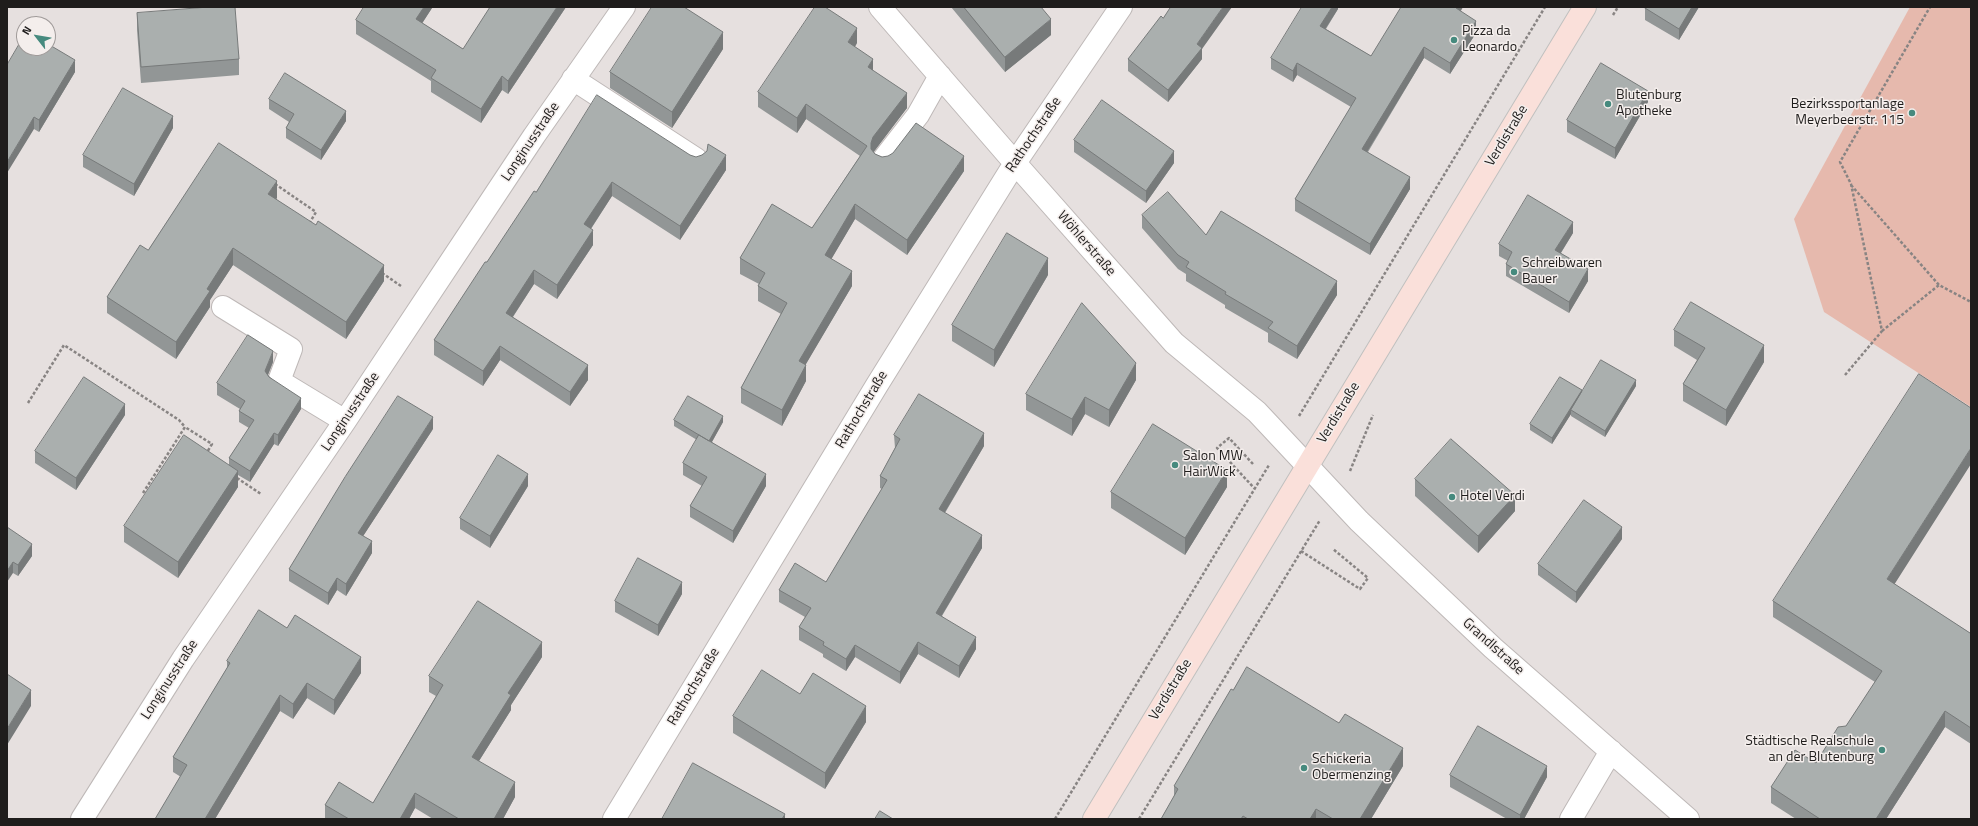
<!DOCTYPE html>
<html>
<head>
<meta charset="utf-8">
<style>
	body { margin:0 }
	#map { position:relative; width:1978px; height:826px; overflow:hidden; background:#e6e0df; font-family:"Titillium Web",sans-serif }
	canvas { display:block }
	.frame { position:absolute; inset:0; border:8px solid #1f1d1c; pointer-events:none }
	.north { position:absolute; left:16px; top:16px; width:40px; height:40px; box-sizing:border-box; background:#f4eeec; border:1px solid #9f9a99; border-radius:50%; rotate:301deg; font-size:11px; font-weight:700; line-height:16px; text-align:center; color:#1f1d1c }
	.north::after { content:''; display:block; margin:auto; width:14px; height:18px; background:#468a7e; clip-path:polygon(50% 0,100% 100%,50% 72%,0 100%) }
</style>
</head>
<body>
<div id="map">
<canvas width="1978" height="826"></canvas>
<div class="frame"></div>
<div class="north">N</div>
</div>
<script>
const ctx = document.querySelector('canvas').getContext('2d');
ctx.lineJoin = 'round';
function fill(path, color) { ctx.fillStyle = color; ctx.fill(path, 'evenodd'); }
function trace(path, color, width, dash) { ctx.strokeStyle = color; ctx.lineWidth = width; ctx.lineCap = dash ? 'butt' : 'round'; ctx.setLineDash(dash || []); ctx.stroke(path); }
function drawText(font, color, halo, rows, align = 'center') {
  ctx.font = font + ' "Titillium Web",sans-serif'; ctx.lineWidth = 3; ctx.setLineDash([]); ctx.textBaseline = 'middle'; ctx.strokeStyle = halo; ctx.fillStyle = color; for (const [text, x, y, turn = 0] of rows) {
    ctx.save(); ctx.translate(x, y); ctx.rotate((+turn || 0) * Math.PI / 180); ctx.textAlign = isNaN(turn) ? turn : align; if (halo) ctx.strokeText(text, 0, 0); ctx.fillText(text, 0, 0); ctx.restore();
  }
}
fill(new Path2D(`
	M 1910,7 L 1971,7 L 1971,407 L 1824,312 L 1794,219 Z`), '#e6b9ad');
const minor = new Path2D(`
	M 880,7 L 1015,163 L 1174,343 L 1257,412 L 1359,521 L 1493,648 L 1688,819
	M 573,79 L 696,159
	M 883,160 L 918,115 L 940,76
	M 223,307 L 291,349 L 279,381 L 345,421
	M 82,819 L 183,659 L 345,421 L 534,136 L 624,7
	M 614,819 L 877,385 L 1015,163 L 1121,7
	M 1571,819 L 1611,751`);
const major = new Path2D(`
	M 1094,819 L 1585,7`);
trace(minor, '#beb8b7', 24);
trace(major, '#c0c0bf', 24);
trace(new Path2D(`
	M 1613,15 L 1618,7
	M 275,184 L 316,212 L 309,224
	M 1851,185 L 1939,285 L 1971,302
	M 382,273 L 401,286
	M 1882,331 L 1939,285
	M 1845,375 L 1882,331 L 1851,184 L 1840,162 L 1930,7
	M 28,403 L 64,345 L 179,420 L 185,427
	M 1299,416 L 1545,7
	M 1253,464 L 1229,438 L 1217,448 L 1255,489
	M 1350,471 L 1373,415
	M 237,478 L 261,494
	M 143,493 L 185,427 L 212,444 L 206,454
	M 1301,551 L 1360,589 L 1368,578 L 1333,549
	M 1055,819 L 1269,465
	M 1139,819 L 1320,520`), '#888483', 2.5, [3, 2]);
trace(minor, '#fff', 22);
trace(major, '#fae0da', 22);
fill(new Path2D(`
	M 432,7 L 432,8 L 422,23 L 463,49 L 566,7 L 508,94 L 502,90 L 481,123 L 431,92 L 431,81 L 356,34 L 356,20 Z
	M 951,7 L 1041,7 L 1051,35 L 1005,72 Z
	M 1338,7 L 1338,9 L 1326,29 L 1371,56 L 1461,11 L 1476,33 L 1450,74 L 1424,58 L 1368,152 L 1410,189 L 1370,255 L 1295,211 L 1295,199 L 1351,107 L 1297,75 L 1293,82 L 1271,69 L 1271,58 Z
	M 1646,7 L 1699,7 L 1679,40 L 1645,20 L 1645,8 Z
	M 137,13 L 239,59 L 239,75 L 141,83 L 137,30 Z
	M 857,43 L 855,47 L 873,71 L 907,108 L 873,152 L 875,154 L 882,157 L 964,171 L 907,255 L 855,219 L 831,259 L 852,286 L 805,365 L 806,381 L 782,426 L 741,403 L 741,388 L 781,314 L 758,301 L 758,286 L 759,284 L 740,274 L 740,258 L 812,228 L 860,156 L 806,119 L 797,133 L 758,107 L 758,92 Z
	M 723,49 L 672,128 L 610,88 L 610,72 Z
	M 1202,49 L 1202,59 L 1168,102 L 1128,71 L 1128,59 Z
	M 7,65 L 75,72 L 39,132 L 34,129 Z
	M 269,99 L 346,121 L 321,160 L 286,138 L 286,128 L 289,122 L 269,109 Z
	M 1648,102 L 1615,159 L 1567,132 L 1567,120 Z
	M 173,128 L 134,196 L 83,167 L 83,155 Z
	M 1074,140 L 1174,163 L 1146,203 L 1074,152 Z
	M 690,155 L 726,170 L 680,240 L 612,196 L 591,229 L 593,245 L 557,299 L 534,284 L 513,317 L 588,380 L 570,406 L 500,360 L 483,386 L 434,355 L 434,340 L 487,262 L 536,192 Z
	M 277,198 L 276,199 L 384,281 L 346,339 L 233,265 L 210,300 L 210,307 L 176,359 L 107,313 L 107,297 L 148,250 Z
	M 1142,215 L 1206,235 L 1337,295 L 1297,359 L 1268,342 L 1268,333 L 1225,308 L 1225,305 L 1186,281 L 1186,274 L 1178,269 L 1142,228 Z
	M 1573,233 L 1561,253 L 1588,281 L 1569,313 L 1506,276 L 1506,264 L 1508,261 L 1499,256 L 1499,244 Z
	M 1048,275 L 994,367 L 952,341 L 952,325 Z
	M 1674,330 L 1764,362 L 1726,426 L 1683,401 L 1683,384 L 1697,360 L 1674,346 Z
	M 273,362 L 268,375 L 301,409 L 278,446 L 274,444 L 250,482 L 238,475 L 238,487 L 178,578 L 124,542 L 124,526 L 229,465 L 229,458 L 249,428 L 239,422 L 239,411 L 240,409 L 217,395 L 217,383 Z
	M 1136,380 L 1109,427 L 1085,414 L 1072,436 L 1026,410 L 1026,394 Z
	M 1636,386 L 1605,437 L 1571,416 L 1571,414 L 1552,444 L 1530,430 L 1530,424 L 1582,391 Z
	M 125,415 L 76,490 L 35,463 L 35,451 Z
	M 674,420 L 723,422 L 712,442 L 766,486 L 733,543 L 690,517 L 690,506 L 702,486 L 683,475 L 683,463 L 697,440 L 674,426 Z
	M 433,429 L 363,536 L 372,553 L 346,596 L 337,590 L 328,605 L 289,581 L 289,569 Z
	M 894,435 L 984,446 L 945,513 L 982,548 L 942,616 L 976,649 L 959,678 L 918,654 L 900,684 L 855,657 L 846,671 L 823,657 L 823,654 L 799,640 L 799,627 L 805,617 L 779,602 L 779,590 L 826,582 L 882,489 L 880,488 L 880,476 L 895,448 Z
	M 1415,479 L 1515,511 L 1478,553 L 1415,496 Z
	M 528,486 L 490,548 L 460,529 L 460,518 Z
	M 1227,487 L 1185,555 L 1111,508 L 1111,492 Z
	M 7,527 L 32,556 L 18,576 L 13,573 Z
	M 1622,539 L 1576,603 L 1538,575 L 1538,564 Z
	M 1894,584 L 1970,633 L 1971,632 L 1971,744 L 1945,727 L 1886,819 L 1796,819 L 1771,803 L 1771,787 L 1816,763 L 1846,726 L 1875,682 L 1773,617 L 1773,601 Z
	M 682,594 L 658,636 L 615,612 L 615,601 Z
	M 287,628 L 361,673 L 334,715 L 307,698 L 293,719 L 280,711 L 215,819 L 155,819 L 181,777 L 173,772 L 173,757 L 227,668 L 227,661 Z
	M 542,657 L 511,705 L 511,710 L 479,761 L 515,797 L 503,819 L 433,819 L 415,808 L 409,819 L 325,819 L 325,805 L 373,803 L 436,696 L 429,692 L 429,676 Z
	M 800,694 L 866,722 L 825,789 L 733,733 L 733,716 Z
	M 1403,766 L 1371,819 L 1161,819 L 1174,796 L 1174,786 Z
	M 1450,775 L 1547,777 L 1524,819 L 1507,819 L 1450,787 Z`), '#929696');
fill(new Path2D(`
	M 424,7 L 432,7 L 432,8 L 416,33 L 416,19 Z
	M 557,7 L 566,7 L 508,94 L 508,81 Z
	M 1223,7 L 1232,7 L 1202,49 L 1202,59 L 1168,102 L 1168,90 L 1197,44 Z
	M 1332,7 L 1338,7 L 1338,9 L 1320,37 L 1320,26 Z
	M 1456,7 L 1463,7 L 1456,20 Z
	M 1692,7 L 1699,7 L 1679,40 L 1679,29 Z
	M 1051,19 L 1051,35 L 1005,72 L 1005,57 Z
	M 1476,21 L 1476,33 L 1450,74 L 1450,63 Z
	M 857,28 L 857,43 L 848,57 L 848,42 Z
	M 723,32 L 723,49 L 672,128 L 672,112 Z
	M 1424,47 L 1424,58 L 1362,160 L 1362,149 Z
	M 873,59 L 873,74 L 868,67 Z
	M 75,60 L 75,72 L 39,132 L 39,120 Z
	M 1297,63 L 1297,75 L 1293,82 L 1293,71 Z
	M 502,76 L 502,90 L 481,123 L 481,109 Z
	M 1648,91 L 1648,102 L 1615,159 L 1615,148 Z
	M 907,93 L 907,108 L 873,153 L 871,158 L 871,143 L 873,137 Z
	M 806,104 L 806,119 L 797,133 L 797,118 Z
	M 346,111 L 346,121 L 321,160 L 321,150 Z
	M 173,116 L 173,128 L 134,196 L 134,184 Z
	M 34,117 L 34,129 L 7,173 L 7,162 Z
	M 1174,151 L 1174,163 L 1146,203 L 1146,191 Z
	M 726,155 L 726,170 L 680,240 L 680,226 Z
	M 964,156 L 964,171 L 907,255 L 907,240 Z
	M 1410,177 L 1410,189 L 1370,255 L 1370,244 Z
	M 277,181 L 277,198 L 268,211 L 268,194 Z
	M 612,182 L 612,196 L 584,239 L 584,224 Z
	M 855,204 L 855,219 L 825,270 L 825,255 Z
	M 1573,222 L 1573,233 L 1555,262 L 1555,250 Z
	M 593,230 L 593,245 L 557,299 L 557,285 Z
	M 233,248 L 233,265 L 210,300 L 210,307 L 176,359 L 176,342 L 207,289 Z
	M 1048,258 L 1048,275 L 994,367 L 994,350 Z
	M 384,265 L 384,281 L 346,339 L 346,322 Z
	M 1588,269 L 1588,281 L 1569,313 L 1569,302 Z
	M 534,270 L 534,284 L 506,327 L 506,313 Z
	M 852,271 L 852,286 L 799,376 L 799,361 Z
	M 1337,281 L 1337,295 L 1297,359 L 1297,346 Z
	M 1764,345 L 1764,362 L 1726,426 L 1726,410 Z
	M 500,346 L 500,360 L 483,386 L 483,371 Z
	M 273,351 L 273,362 L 265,382 L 265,371 Z
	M 1136,363 L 1136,380 L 1109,427 L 1109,410 Z
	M 588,365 L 588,380 L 570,406 L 570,392 Z
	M 806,365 L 806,381 L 782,426 L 782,410 Z
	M 1636,380 L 1636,386 L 1605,437 L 1605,431 Z
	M 1582,390 L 1582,396 L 1571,410 L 1571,414 L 1552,444 L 1552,438 Z
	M 1085,397 L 1085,414 L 1072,436 L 1072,419 Z
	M 301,398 L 301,409 L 278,446 L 278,435 Z
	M 125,404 L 125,415 L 76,490 L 76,478 Z
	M 723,416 L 723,422 L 709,447 L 709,441 Z
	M 433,417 L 433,429 L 358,544 L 358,533 Z
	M 274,433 L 274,444 L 250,482 L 250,471 Z
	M 984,433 L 984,446 L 939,522 L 939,509 Z
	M 1971,448 L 1971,464 L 1887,596 L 1887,579 Z
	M 1227,470 L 1227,487 L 1185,555 L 1185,538 Z
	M 238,471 L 238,487 L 178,578 L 178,562 Z
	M 528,474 L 528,486 L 490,548 L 490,536 Z
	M 766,474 L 766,486 L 733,543 L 733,531 Z
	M 1515,495 L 1515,511 L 1478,553 L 1478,536 Z
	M 1622,527 L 1622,539 L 1576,603 L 1576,592 Z
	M 982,535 L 982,548 L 936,625 L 936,613 Z
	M 372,541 L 372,553 L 346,596 L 346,584 Z
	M 32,544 L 32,556 L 18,576 L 18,565 Z
	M 13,562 L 13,573 L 7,582 L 7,571 Z
	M 337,578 L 337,590 L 328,605 L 328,593 Z
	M 682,582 L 682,594 L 658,636 L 658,625 Z
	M 976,637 L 976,649 L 959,678 L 959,666 Z
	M 542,642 L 542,657 L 511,705 L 511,710 L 472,772 L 472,757 L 508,693 Z
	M 918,642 L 918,654 L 900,684 L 900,672 Z
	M 855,645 L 855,657 L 846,671 L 846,659 Z
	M 361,657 L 361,673 L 334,715 L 334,700 Z
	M 307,683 L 307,698 L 293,719 L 293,704 Z
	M 31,690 L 31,706 L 7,745 L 7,729 Z
	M 280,695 L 280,711 L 215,819 L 205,819 Z
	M 866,706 L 866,722 L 825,789 L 825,773 Z
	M 1945,711 L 1945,727 L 1886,819 L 1876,819 Z
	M 1403,748 L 1403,766 L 1371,819 L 1360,819 Z
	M 1547,766 L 1547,777 L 1524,819 L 1520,819 L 1520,815 Z
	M 515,782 L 515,797 L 503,819 L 494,819 Z
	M 415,793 L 415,808 L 409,819 L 400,819 Z
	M 1316,809 L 1316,819 L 1310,819 Z
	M 785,814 L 785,819 L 782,819 Z`), '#777a7a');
const building = new Path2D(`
	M 209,7 L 235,7 L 239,59 L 141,67 L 137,13 Z
	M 364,7 L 424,7 L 416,19 L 463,49 L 490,7 L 557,7 L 508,81 L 502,76 L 481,109 L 431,78 L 436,70 L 356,20 Z
	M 652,7 L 684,7 L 723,32 L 672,112 L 610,72 Z
	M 815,7 L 825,7 L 857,28 L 848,42 L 873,59 L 868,67 L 907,93 L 873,137 L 871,143 L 871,149 L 875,154 L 882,157 L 888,156 L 893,153 L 916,123 L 964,156 L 907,240 L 855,204 L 825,255 L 852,271 L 799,361 L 806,365 L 782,410 L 741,388 L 787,303 L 758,286 L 765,273 L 740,258 L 772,204 L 812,228 L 867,146 L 806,104 L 797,118 L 758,92 Z
	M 964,7 L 1041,7 L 1051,19 L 1005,57 Z
	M 1171,7 L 1223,7 L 1197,44 L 1202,48 L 1168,90 L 1128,59 L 1161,16 L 1163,18 Z
	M 1302,7 L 1332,7 L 1320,26 L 1371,56 L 1401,7 L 1456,7 L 1456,8 L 1476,21 L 1450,63 L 1424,47 L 1362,149 L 1410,177 L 1370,244 L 1295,199 L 1356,98 L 1297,63 L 1293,71 L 1271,58 Z
	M 1646,7 L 1692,7 L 1679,29 L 1645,8 Z
	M 24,36 L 24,48 L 48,48 L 48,44 L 75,60 L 39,120 L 34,117 L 7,162 L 7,65 Z
	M 1601,63 L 1648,91 L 1615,148 L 1567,120 Z
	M 285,73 L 346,111 L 321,150 L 286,128 L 294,114 L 269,99 Z
	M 123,88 L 173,116 L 134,184 L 83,155 Z
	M 597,95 L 690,155 L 696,157 L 702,155 L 707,151 L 708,144 L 726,155 L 680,226 L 612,182 L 584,224 L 593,230 L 557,285 L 534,270 L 506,313 L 588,365 L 570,392 L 500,346 L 483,371 L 434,340 L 485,262 L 487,262 L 534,191 L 536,192 Z
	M 1102,100 L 1174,151 L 1146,191 L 1074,140 Z
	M 219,143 L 277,181 L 268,194 L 316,225 L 318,221 L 384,265 L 346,322 L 233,248 L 207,289 L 210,291 L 176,342 L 107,297 L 140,245 L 148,250 Z
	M 1168,192 L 1206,235 L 1221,211 L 1337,281 L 1297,346 L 1268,328 L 1273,322 L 1225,294 L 1226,292 L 1186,267 L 1189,262 L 1178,255 L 1142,215 Z
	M 1528,195 L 1573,222 L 1555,250 L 1588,269 L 1569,302 L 1506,264 L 1512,252 L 1499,244 Z
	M 1007,233 L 1048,258 L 994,350 L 952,325 Z
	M 1691,302 L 1764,345 L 1726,410 L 1683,384 L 1705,348 L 1674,330 Z
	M 1082,303 L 1136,363 L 1109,410 L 1085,397 L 1072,419 L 1026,394 Z
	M 248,335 L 273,351 L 265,371 L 269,377 L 301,398 L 278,435 L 274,433 L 250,471 L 229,458 L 254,420 L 239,411 L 245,401 L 217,383 Z
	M 1601,360 L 1636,380 L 1605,431 L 1571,410 Z
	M 1919,374 L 1971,408 L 1971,448 L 1887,579 L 1970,633 L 1971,632 L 1971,728 L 1945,711 L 1876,819 L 1820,819 L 1771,787 L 1795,750 L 1816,763 L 1838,727 L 1846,726 L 1882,671 L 1773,601 Z
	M 84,377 L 125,404 L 76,478 L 35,451 Z
	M 1560,377 L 1582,390 L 1552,438 L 1530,424 Z
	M 919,394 L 984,433 L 939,509 L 982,535 L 936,613 L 976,637 L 959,666 L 918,642 L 900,672 L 855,645 L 846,659 L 823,645 L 824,642 L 799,627 L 811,608 L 779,590 L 795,563 L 826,582 L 887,480 L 880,476 L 900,439 L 894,435 Z
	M 398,396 L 433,417 L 358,533 L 372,541 L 346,584 L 337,578 L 328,593 L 289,569 L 345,477 Z
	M 688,396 L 723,416 L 709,441 L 674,420 Z
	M 1153,424 L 1227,470 L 1185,538 L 1111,492 Z
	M 184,435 L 238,471 L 178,562 L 124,526 Z
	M 699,435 L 766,474 L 733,531 L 690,506 L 707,477 L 683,463 Z
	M 1451,439 L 1515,495 L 1478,536 L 1415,479 Z
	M 498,455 L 528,474 L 490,536 L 460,518 Z
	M 1584,500 L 1622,527 L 1576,592 L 1538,564 Z
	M 7,527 L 32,544 L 18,565 L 13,562 L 7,571 Z
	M 638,558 L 682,582 L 658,625 L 615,601 Z
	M 478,601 L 542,642 L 508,693 L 511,695 L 472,757 L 515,782 L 494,819 L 459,819 L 415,793 L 400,819 L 349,819 L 325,805 L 339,782 L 373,803 L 443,685 L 429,676 Z
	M 259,610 L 287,628 L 295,615 L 361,657 L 334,700 L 307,683 L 293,704 L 280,695 L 205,819 L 155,819 L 187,765 L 173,757 L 230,663 L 227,661 Z
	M 1247,667 L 1339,723 L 1345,714 L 1403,748 L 1360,819 L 1333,819 L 1316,809 L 1310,819 L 1248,819 L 1243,816 L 1241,819 L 1161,819 L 1178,789 L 1174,786 L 1231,689 L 1233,690 Z
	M 762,670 L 800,694 L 813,673 L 866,706 L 825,773 L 733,716 Z
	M 7,674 L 31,690 L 7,729 Z
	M 1478,726 L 1547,766 L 1520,815 L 1450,775 Z
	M 693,763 L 785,814 L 782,819 L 662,819 Z
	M 880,811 L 893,819 L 875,819 Z`);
fill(building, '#aaafae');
trace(building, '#777a7a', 1);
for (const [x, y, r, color] of [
	[1454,40,4,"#468a7e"],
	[1608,104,4,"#468a7e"],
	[1912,113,4,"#468a7e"],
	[1514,272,4,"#468a7e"],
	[1175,465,4,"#468a7e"],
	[1452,497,4,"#468a7e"],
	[1882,750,4,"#468a7e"],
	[1304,768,4,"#468a7e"]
]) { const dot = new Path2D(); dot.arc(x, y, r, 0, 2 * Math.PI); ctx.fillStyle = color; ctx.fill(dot); trace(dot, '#f4eeec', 1.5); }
drawText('14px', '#1f1d1c', '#f4eeec', [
	["Pizza da",1462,32],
	["Leonardo",1462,48],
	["Blutenburg",1616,96],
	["Apotheke",1616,112],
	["Bezirkssportanlage",1904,105,"right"],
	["Meyerbeerstr. 115",1904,121,"right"],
	["Schreibwaren",1522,264],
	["Bauer",1522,280],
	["Salon MW",1183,457],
	["HairWick",1183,473],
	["Hotel Verdi",1460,497],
	["Städtische Realschule",1874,742,"right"],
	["an der Blutenburg",1874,758,"right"],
	["Schickeria",1312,760],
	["Obermenzing",1312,776]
], 'left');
drawText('14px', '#1f1d1c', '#f4eeec', [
	["Rathochstraße",1034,135,-56],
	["Verdistraße",1507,136,-59],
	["Longinusstraße",531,142,-56],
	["Wöhlerstraße",1086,244,49],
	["Rathochstraße",862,410,-59],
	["Longinusstraße",351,412,-56],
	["Verdistraße",1339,413,-59],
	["Grandlstraße",1493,647,42],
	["Longinusstraße",170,680,-57],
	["Rathochstraße",694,687,-59],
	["Verdistraße",1171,690,-59]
]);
</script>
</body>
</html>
